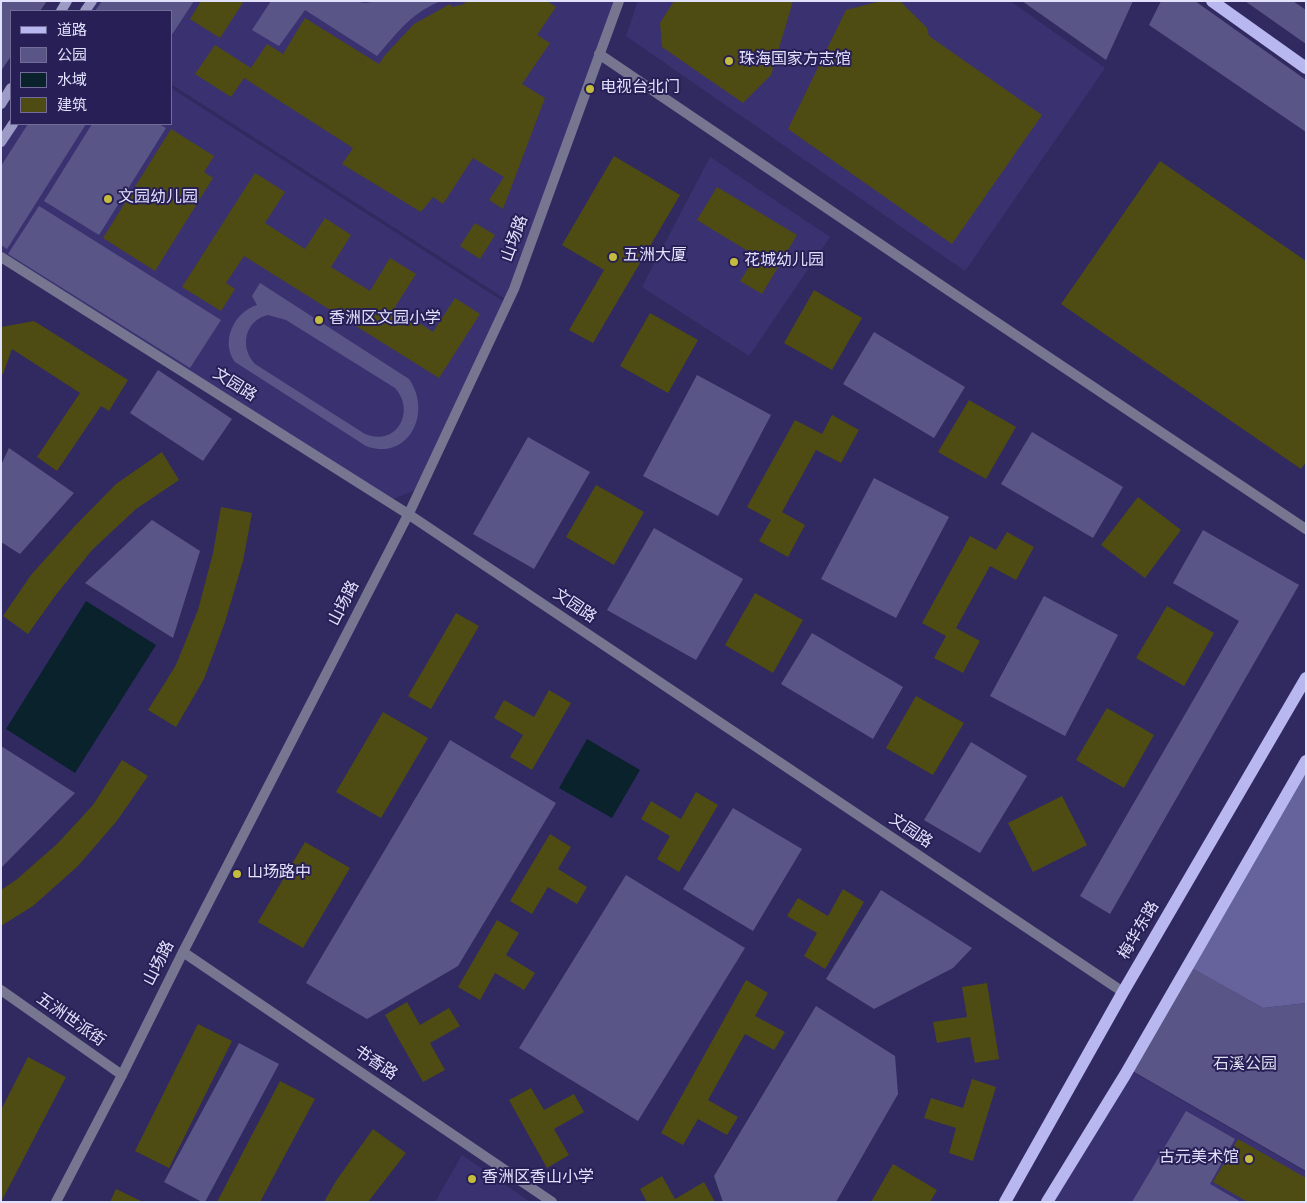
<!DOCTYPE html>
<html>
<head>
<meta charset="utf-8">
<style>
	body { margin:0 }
	#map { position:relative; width:1307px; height:1203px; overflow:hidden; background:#312a60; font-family:Overpass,"Noto Sans SC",sans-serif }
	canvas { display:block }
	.frame { position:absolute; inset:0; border:2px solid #e1e1fd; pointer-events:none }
	.legend { position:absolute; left:10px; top:10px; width:162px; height:115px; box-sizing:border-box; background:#271f55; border:1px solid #716d98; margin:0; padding:6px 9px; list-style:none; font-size:15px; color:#e1e1fd }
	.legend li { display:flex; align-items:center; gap:10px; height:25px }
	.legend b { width:25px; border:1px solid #716d98 }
</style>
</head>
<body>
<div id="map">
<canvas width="1307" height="1203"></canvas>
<div class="frame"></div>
<ul class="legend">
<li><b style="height:6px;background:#b8b7ef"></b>道路</li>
<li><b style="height:14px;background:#595687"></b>公园</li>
<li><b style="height:14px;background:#09222c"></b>水域</li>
<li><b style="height:14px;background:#4e4b13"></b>建筑</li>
</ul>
</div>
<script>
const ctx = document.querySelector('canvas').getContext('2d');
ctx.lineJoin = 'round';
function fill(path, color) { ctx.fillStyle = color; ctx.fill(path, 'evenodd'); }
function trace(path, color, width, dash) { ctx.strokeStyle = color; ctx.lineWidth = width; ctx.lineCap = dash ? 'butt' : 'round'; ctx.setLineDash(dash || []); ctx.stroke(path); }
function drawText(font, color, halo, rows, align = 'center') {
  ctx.font = font + ' Overpass,"Noto Sans SC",sans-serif'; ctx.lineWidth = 4; ctx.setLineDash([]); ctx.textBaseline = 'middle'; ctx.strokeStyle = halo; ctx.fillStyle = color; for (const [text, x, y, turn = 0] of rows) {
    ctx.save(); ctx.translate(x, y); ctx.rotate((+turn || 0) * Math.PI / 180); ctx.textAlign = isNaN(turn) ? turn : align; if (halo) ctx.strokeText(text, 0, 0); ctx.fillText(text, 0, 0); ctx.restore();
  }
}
fill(new Path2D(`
	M 94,1 L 614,1 L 507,300 L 171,84 L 171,11 L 87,11 Z
	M 638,1 L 1010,1 L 1105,68 L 965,271 L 626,36 Z
	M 171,88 L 507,304 L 420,488 L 388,501 L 1,257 L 1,142 L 13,124 L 171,124 Z
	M 710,157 L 830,237 L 749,356 L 642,287 Z
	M 1129,1070 L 1306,1172 L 1306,1202 L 1048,1202 Z
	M 462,1155 L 530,1202 L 435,1202 Z`), '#3a3270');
fill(new Path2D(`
	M 1,1 L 47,1 L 40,11 L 11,11 L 11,56 L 1,71 Z
	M 102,1 L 194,1 L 171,36 L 171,11 L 95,11 Z
	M 271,1 L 354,1 L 365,3 L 378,1 L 441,1 C 411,13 398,32 377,56 L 305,10 L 279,46 L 252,30 Z
	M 1022,1 L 1133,1 L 1106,60 Z
	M 1161,1 L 1195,1 L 1306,80 L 1306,132 L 1149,25 Z
	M 1245,1 L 1293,1 L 1306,10 L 1306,44 Z
	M 28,124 L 86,124 L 7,249 L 1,245 L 1,166 Z
	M 92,124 L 159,124 L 166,128 L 99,235 L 44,201 Z
	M 39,206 L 221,320 L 190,368 L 8,254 Z
	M 260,283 L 409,379 C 433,413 408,462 366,446 L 235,362 C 220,342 234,312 257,305 L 252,296 ZM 268,315 L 286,320 L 395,388 C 416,411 397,447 365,434 L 255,364 C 239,347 245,320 268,315 Z
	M 874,332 L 965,387 L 934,438 L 843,384 Z
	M 158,370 L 232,419 L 203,461 L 130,413 Z
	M 697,375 L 771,415 L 718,516 L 643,476 Z
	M 1032,432 L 1123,487 L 1093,538 L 1001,484 Z
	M 528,437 L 590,472 L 534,569 L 473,534 Z
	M 9,448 L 74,493 L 20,554 L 1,542 L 1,465 Z
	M 874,478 L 949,517 L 896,618 L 821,579 Z
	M 152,520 L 200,551 L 173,638 L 85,583 Z
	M 654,528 L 743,579 L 696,660 L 607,610 Z
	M 1203,530 L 1299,585 L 1110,914 L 1080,896 L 1239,621 L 1173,583 Z
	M 1044,596 L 1118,635 L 1065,736 L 990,696 Z
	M 812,633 L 903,687 L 873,739 L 781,684 Z
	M 450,740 L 556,803 L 458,966 L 367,1019 L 306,983 Z
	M 971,742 L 1027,776 L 980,853 L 924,820 Z
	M 1,746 L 75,793 L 1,868 Z
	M 733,808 L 802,849 L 753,931 L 683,889 Z
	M 626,875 L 745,948 L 638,1121 L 519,1048 Z
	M 881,890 L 972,948 L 953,968 L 874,1009 L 826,979 Z
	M 1188,966 L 1263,1008 L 1306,1003 L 1306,1171 L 1129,1069 Z
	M 816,1006 L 895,1056 L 898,1094 L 836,1202 L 723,1202 L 714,1176 Z
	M 239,1043 L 279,1064 L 205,1202 L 202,1202 L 164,1182 Z
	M 1186,1111 L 1235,1139 L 1210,1184 L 1241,1202 L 1132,1202 Z`), '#595687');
fill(new Path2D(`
	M 1306,762 L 1306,1003 L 1263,1008 L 1188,966 Z`), '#66639c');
fill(new Path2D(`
	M 86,601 L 156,645 L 75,773 L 6,729 Z
	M 587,739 L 640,770 L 612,818 L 559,788 Z`), '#09222c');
fill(new Path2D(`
	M 201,1 L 244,1 L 220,38 L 190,19 Z
	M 466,1 L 547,1 L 556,7 L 537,35 L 550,43 L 522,84 L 545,98 L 503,209 L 489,200 L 504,177 L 473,158 L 443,204 L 433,197 L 421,212 L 342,164 L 353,148 L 244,78 L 231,97 L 195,74 L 215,45 L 251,68 L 267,44 L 283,54 L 305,18 L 379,64 L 385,55 L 414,24 L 450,4 L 452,7 L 464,4 Z
	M 674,1 L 793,1 L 771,75 L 743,103 L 662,47 L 660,23 Z
	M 881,1 L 900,1 L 927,28 L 929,36 L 1042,115 L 952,244 L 788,129 L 846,10 Z
	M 171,129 L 214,156 L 204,172 L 213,178 L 155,271 L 103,238 Z
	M 614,156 L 680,195 L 593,343 L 569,330 L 604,270 L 562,245 Z
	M 1160,161 L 1306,261 L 1306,462 L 1301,469 L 1061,304 Z
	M 255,173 L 285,192 L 265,223 L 305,249 L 325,218 L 351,235 L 331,267 L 370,291 L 390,258 L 416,274 L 395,307 L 433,332 L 455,298 L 480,314 L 439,378 L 244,256 L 226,283 L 235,289 L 221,311 L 182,287 Z
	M 717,187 L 797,235 L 762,294 L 740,281 L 756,256 L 697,220 Z
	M 475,223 L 495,235 L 480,259 L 460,246 Z
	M 814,290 L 862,318 L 832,370 L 784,343 Z
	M 650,313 L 698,340 L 668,393 L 620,366 Z
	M 34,321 L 128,380 L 109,411 L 101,406 L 57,471 L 37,457 L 80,393 L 12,349 L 3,374 L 1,374 L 1,327 Z
	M 969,400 L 1016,427 L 986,479 L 938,452 Z
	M 832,415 L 859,430 L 841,463 L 816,450 L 782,512 L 805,525 L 788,557 L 759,541 L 771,520 L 747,507 L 795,420 L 822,434 Z
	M 162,452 L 179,480 L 136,509 L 92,550 L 55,596 L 28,634 L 3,616 L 31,575 L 73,528 L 116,484 Z
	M 596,485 L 644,512 L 614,565 L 566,537 Z
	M 1138,497 L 1181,530 L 1145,578 L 1101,545 Z
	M 221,507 L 252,513 L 243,561 L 225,622 L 204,679 L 176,727 L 148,710 L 176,665 L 198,610 L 213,553 Z
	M 1007,532 L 1034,547 L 1016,580 L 990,566 L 956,628 L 980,641 L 963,673 L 934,658 L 946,636 L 922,623 L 970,536 L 996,550 Z
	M 755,593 L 803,620 L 773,673 L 725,645 Z
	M 1167,606 L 1214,633 L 1184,686 L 1136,658 Z
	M 456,613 L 479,626 L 431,709 L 408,696 Z
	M 549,690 L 571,703 L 532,770 L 510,757 L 523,735 L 494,718 L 504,700 L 534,717 Z
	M 916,696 L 964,723 L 933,775 L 886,748 Z
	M 1107,708 L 1154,735 L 1124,788 L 1076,760 Z
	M 383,712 L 428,738 L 381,818 L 336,792 Z
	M 122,760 L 148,776 L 116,822 L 78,866 L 33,906 L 1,926 L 1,890 L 16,880 L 57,844 L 93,805 Z
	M 696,792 L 718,805 L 679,872 L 657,859 L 670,836 L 641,819 L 651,801 L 681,819 Z
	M 1062,796 L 1087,845 L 1033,872 L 1008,823 Z
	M 550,834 L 571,847 L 558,869 L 587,887 L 577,904 L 548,887 L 532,914 L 510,901 Z
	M 305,842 L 350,868 L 303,948 L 258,922 Z
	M 843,889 L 864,902 L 825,969 L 804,956 L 817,933 L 787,916 L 798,898 L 828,916 Z
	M 497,920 L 519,933 L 506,955 L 535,973 L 524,990 L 495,973 L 480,1000 L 458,987 Z
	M 746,980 L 768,993 L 755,1016 L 785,1032 L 774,1050 L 745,1034 L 708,1100 L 738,1117 L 727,1135 L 698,1119 L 683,1145 L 661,1133 Z
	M 987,983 L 999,1059 L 975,1063 L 970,1037 L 937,1043 L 933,1022 L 967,1017 L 962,987 Z
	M 407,1002 L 420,1025 L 449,1008 L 460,1026 L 430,1043 L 445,1070 L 423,1082 L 385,1015 Z
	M 198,1024 L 232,1041 L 169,1168 L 135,1151 Z
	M 28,1057 L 66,1077 L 1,1202 L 1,1110 Z
	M 972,1079 L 996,1087 L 973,1161 L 949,1153 L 956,1128 L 924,1118 L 931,1098 L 963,1108 Z
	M 280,1081 L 315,1099 L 260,1202 L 217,1202 Z
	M 531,1088 L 544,1110 L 574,1094 L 584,1112 L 554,1129 L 569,1155 L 547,1168 L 509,1100 Z
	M 373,1129 L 406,1153 L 368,1202 L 324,1202 L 336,1181 Z
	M 1238,1139 L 1306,1178 L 1306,1202 L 1248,1202 L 1213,1182 Z
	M 893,1164 L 937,1190 L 930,1202 L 871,1202 Z
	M 662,1176 L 675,1199 L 704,1182 L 715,1202 L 647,1202 L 640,1189 Z
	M 116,1189 L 143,1202 L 110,1202 Z`), '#4e4b13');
trace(new Path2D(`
	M 1,990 L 122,1075`), '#767691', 10);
trace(new Path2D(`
	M 599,54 L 948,290 L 1306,529
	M 183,952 L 552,1202`), '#767691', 10);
trace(new Path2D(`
	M 1,257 L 408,514 L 1123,992
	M 56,1202 L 122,1075 L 183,952 L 411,509 L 514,289 L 619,1`), '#767691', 10);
trace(new Path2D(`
	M 61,11 L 67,1
	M 85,11 L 92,1
	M 1,104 L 11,88
	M 1,142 L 13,124`), '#9c9bc6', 10);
trace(new Path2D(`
	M 1212,1 L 1306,68
	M 1005,1202 L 1123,992 L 1306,678
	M 1047,1202 L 1125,1075 L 1306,761`), '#b8b7ef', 12);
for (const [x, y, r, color] of [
	[729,61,5,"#c4bc3d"],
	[590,89,5,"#c4bc3d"],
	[108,199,5,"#c4bc3d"],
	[613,257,5,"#c4bc3d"],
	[734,262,5,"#c4bc3d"],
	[319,320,5,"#c4bc3d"],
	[237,874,5,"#c4bc3d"],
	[1249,1159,5,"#c4bc3d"],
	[472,1179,5,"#c4bc3d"]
]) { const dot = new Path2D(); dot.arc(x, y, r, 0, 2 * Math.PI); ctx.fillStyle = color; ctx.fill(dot); trace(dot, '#271f55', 2); }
drawText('16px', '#e1e1fd', '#271f55', [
	["珠海国家方志馆",739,61],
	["电视台北门",600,89],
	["文园幼儿园",118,199],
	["五洲大厦",623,257],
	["花城幼儿园",744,262],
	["香洲区文园小学",329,320],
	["山场路中",247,874],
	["古元美术馆",1239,1159,"right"],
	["香洲区香山小学",482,1179]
], 'left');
drawText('16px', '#e1e1fd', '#271f55', [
	["山场路",516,239,-70],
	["文园路",234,386,32],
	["山场路",345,604,-63],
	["文园路",574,607,34],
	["文园路",910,832,34],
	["梅华东路",1140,931,-60],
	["山场路",160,964,-63],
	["五洲世派街",70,1021,35],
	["书香路",375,1064,34]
]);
drawText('16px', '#dfdff0', '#271f55', [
	["石溪公园",1245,1066]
]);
</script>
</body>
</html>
